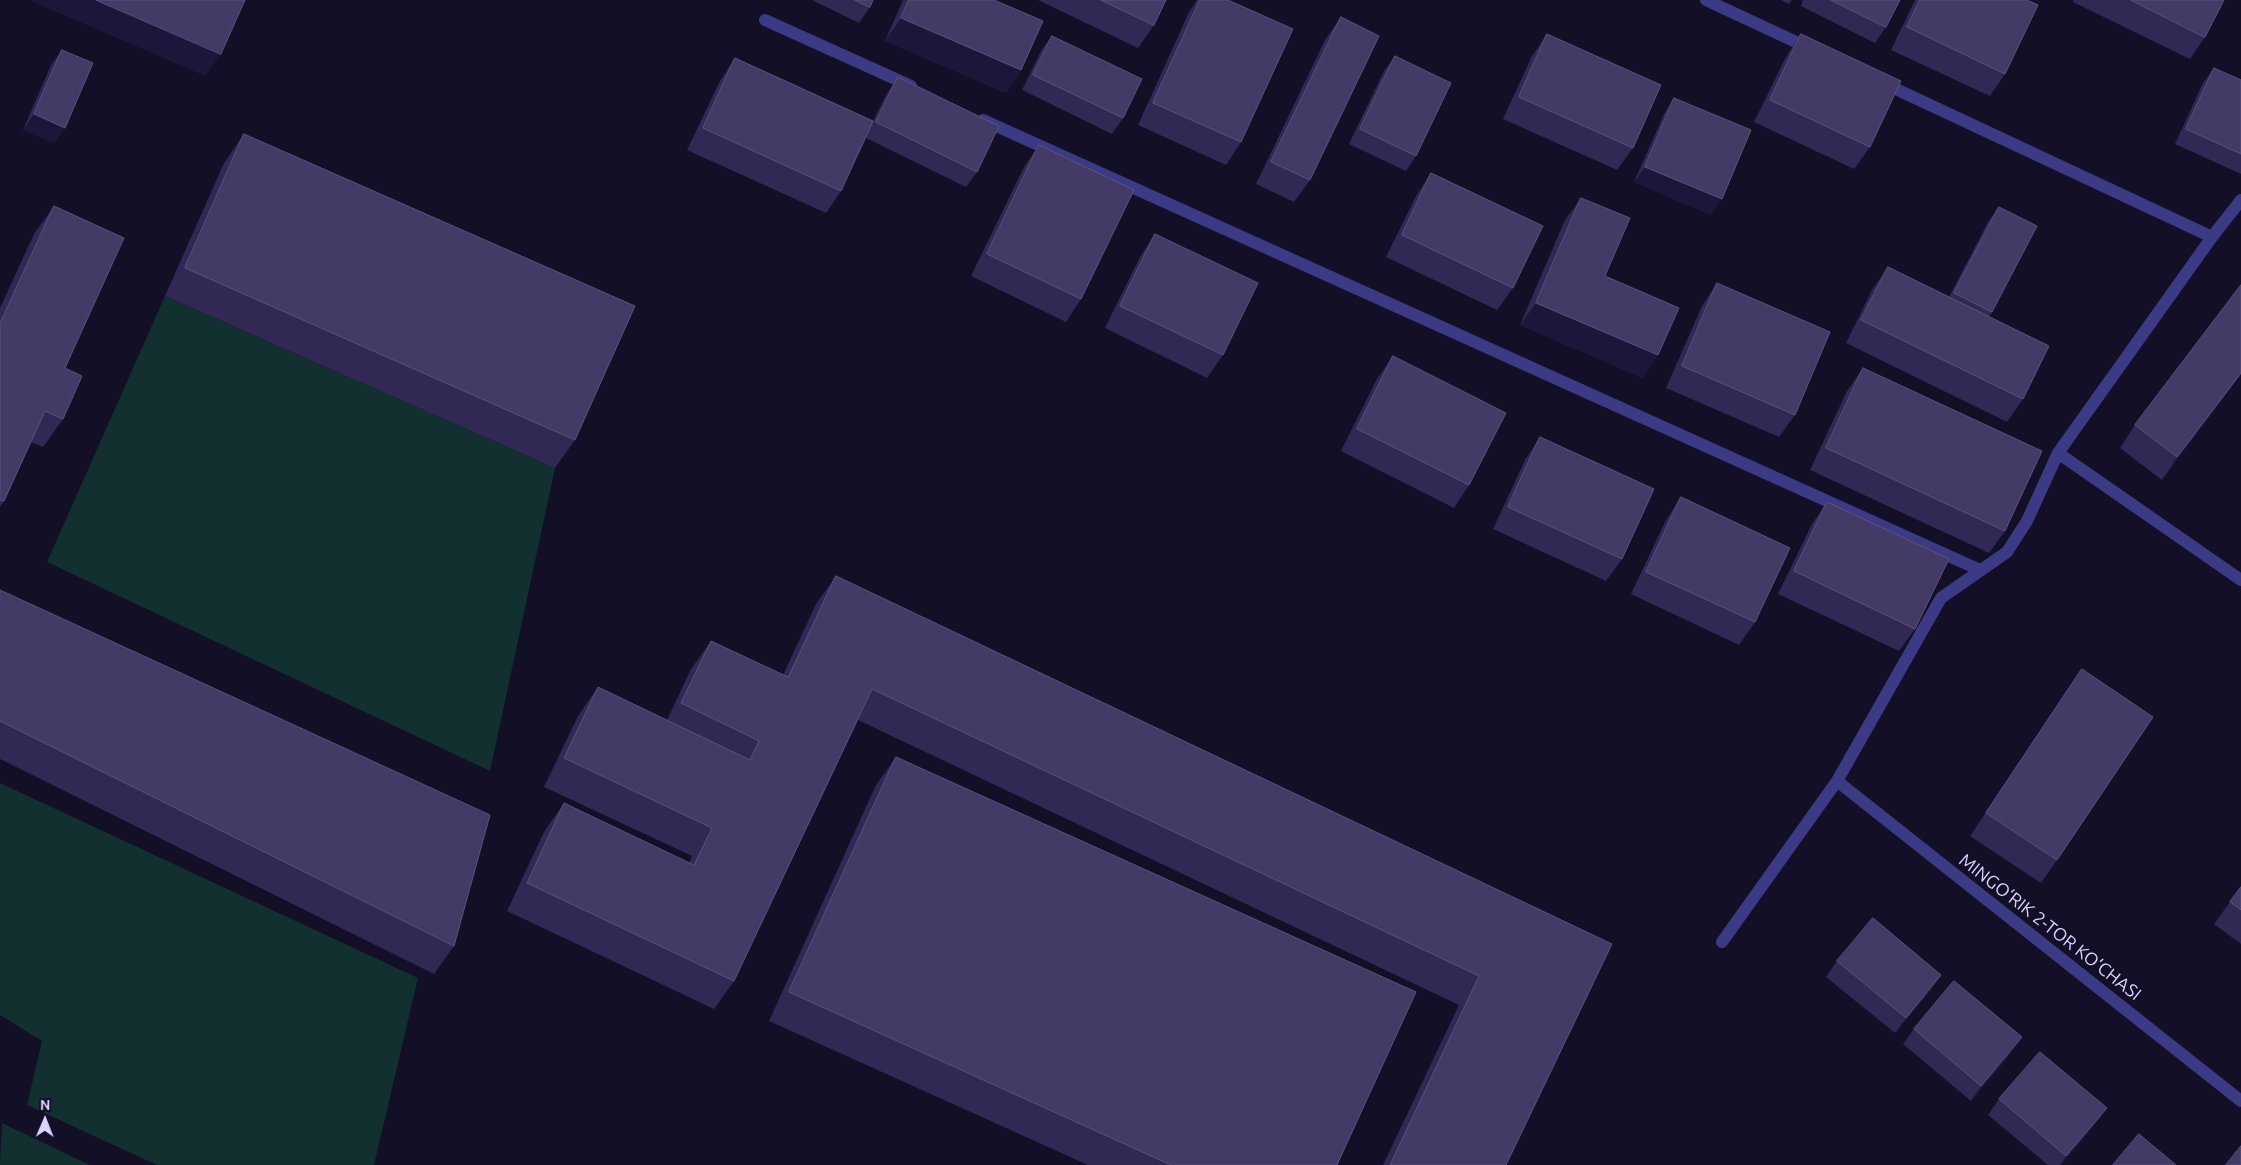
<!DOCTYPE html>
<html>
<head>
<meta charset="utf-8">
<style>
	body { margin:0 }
	#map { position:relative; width:2241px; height:1165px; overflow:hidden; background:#130f26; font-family:Ubuntu,sans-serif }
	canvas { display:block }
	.north { position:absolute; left:20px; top:1095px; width:50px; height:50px; -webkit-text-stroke:4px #130f26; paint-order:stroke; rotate:1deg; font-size:14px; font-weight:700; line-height:20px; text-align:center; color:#d9d4ff }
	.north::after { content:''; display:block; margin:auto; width:18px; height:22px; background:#d9d4ff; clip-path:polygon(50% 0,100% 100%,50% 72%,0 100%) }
</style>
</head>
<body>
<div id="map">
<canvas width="2241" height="1165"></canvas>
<div class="north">N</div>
</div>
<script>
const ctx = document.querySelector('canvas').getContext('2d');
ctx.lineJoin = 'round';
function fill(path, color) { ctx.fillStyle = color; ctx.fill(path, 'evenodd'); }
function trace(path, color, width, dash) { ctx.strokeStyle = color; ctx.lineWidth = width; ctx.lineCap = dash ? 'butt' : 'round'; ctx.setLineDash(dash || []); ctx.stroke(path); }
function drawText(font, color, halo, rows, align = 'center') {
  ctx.font = font + ' Ubuntu,sans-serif'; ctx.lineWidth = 4.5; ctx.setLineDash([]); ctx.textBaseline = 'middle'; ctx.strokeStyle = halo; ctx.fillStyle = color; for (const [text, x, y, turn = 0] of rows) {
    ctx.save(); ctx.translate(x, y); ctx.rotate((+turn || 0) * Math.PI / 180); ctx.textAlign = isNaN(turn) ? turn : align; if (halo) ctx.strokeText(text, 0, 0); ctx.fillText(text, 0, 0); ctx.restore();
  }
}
fill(new Path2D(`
	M 165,296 L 555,468 L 490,771 L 47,562 Z
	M 0,783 L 418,978 L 374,1165 L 157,1165 L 27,1105 L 42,1041 L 0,1015 Z
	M 2,1123 L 90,1165 L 0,1165 Z`), '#12302f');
trace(new Path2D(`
	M 1706,0 L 1811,49
	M 765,20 L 911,86
	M 1883,83 L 2212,237
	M 983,120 L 1980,570
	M 2058,453 L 2241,580
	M 1837,781 L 2241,1101
	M 1722,942 L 1837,781 L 1941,598 L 2007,552 L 2027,521 L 2058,453 L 2212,237 L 2241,200`), '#3d3a85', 12);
fill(new Path2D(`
	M 812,0 L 873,0 L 870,7 L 859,23 Z
	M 903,0 L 994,0 L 1021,70 L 1006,93 L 885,41 Z
	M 1038,0 L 1166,0 L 1154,25 L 1138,48 Z
	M 1197,0 L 1228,0 L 1241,142 L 1226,165 L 1138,125 L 1189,12 Z
	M 1781,0 L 1792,0 L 1789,4 Z
	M 1803,0 L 1900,0 L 1886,27 L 1875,43 L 1801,6 Z
	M 1915,0 L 2027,0 L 2005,74 L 1990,96 L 1891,50 Z
	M 2074,0 L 2224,0 L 2205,37 L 2190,59 L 2073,2 Z
	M 1341,17 L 1310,180 L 1294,202 L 1256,184 L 1325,40 Z
	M 1547,34 L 1633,148 L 1617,170 L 1503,119 L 1532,56 Z
	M 1801,34 L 1870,147 L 1854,169 L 1754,122 L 1786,57 Z
	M 1052,36 L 1123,118 L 1112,134 L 1022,90 L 1041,51 Z
	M 62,50 L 65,128 L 54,143 L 23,130 L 51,65 Z
	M 1395,56 L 1416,156 L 1406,171 L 1349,144 L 1384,71 Z
	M 735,58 L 873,121 L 887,93 L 898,77 L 977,172 L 966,187 L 866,138 L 841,191 L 826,213 L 687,150 L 720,81 Z
	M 2214,68 L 2241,80 L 2241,174 L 2175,144 L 2203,83 Z
	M 1674,98 L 1711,215 L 1634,182 L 1664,114 Z
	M 244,134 L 575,440 L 555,468 L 165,296 L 224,163 Z
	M 1039,145 L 1081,299 L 1066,322 L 971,276 L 1024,167 Z
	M 1431,173 L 1513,288 L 1497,310 L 1386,257 L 1416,196 Z
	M 1581,198 L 1605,276 L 1643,378 L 1520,325 L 1565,220 Z
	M 54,206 L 65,368 L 63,419 L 43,447 L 31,442 L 4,501 L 0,507 L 0,308 L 34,234 Z
	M 1999,207 L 1992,312 L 1989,317 L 2023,399 L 2007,422 L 1846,343 L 1872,290 L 1888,267 L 1949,297 L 1988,222 Z
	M 1155,234 L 1223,355 L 1207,378 L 1105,328 L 1140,257 Z
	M 1717,283 L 1795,415 L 1779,437 L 1666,388 L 1702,306 Z
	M 2241,285 L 2241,374 L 2162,480 L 2120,448 L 2135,425 Z
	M 1393,356 L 1469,485 L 1454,508 L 1341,451 L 1377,379 Z
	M 1863,368 L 2005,531 L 1989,553 L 1810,470 L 1847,391 Z
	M 1540,437 L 1622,559 L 1606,581 L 1493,529 L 1525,460 Z
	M 1681,497 L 1755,622 L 1739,645 L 1631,594 L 1666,520 Z
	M 1827,502 L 1915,629 L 1899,651 L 1778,594 L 1812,524 Z
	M 836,576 L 1612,944 L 1506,1165 L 1383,1165 L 1459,1005 L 858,720 L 734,981 L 714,1009 L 507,911 L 544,832 L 564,803 L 689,863 L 692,856 L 544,787 L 578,716 L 598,687 L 667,720 L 691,669 L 711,641 L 783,675 L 816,604 Z
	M 0,590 L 454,946 L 434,974 L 0,759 Z
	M 2082,669 L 2057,860 L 2041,883 L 1970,836 Z
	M 896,757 L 1337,1165 L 1088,1165 L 769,1021 L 876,785 Z
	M 2241,887 L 2241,944 L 2214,924 Z
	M 1837,961 L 1941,975 L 1931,990 L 1895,1033 L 1826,977 Z
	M 1914,1029 L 2011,1053 L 1971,1101 L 1903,1044 Z
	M 1999,1099 L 2107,1108 L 2096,1123 L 2061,1165 L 2048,1165 L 1988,1115 Z`), '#312854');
fill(new Path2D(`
	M 32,0 L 96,0 L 221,54 L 205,76 L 31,1 Z
	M 901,18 L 1021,70 L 1006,93 L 885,41 Z
	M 34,114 L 65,128 L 54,143 L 23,130 Z
	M 1645,167 L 1722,199 L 1711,215 L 1634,182 Z
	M 1536,303 L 1658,355 L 1643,378 L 1520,325 Z
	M 2241,373 L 2241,374 L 2162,480 L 2177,457 Z
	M 1941,975 L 1931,990 L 1895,1033 L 1906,1018 Z
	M 2022,1037 L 2011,1053 L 1971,1101 L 1981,1086 Z
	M 2107,1108 L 2096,1123 L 2061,1165 L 2060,1165 L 2066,1156 Z`), '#1d163a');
const building = new Path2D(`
	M 96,0 L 245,0 L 221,54 Z
	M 855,0 L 873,0 L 870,7 Z
	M 909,0 L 994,0 L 1043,21 L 1021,70 L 901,18 Z
	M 1101,0 L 1166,0 L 1154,25 Z
	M 1200,0 L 1228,0 L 1293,29 L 1241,142 L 1153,103 Z
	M 1831,0 L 1900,0 L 1886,27 Z
	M 1920,0 L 2027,0 L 2038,5 L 2005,74 L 1907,27 Z
	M 2131,0 L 2224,0 L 2205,37 Z
	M 1341,17 L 1379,36 L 1310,180 L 1271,162 Z
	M 1547,34 L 1661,85 L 1633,148 L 1519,97 Z
	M 1801,34 L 1901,81 L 1870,147 L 1770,100 Z
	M 1052,36 L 1142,79 L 1123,118 L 1033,75 Z
	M 62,50 L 93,63 L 65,128 L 34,114 Z
	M 1395,56 L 1451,83 L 1416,156 L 1360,129 Z
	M 735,58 L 873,121 L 841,191 L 703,128 Z
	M 2214,68 L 2241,80 L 2241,154 L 2186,129 Z
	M 898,77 L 999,126 L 977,172 L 876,122 Z
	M 1674,98 L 1751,130 L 1722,199 L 1645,167 Z
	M 244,134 L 635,306 L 575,440 L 185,268 Z
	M 1039,145 L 1134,190 L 1081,299 L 987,254 Z
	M 1431,173 L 1543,226 L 1513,288 L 1402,235 Z
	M 1581,198 L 1630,218 L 1605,276 L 1679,308 L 1658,355 L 1536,303 Z
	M 54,206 L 124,238 L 65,368 L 82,376 L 63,419 L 45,411 L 4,501 L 0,500 L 0,324 Z
	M 1999,207 L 2037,226 L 1992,312 L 1954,293 Z
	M 1155,234 L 1258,283 L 1223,355 L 1120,306 Z
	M 1888,267 L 2049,346 L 2023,399 L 1861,320 Z
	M 1717,283 L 1830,332 L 1795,415 L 1682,366 Z
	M 2241,285 L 2241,373 L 2177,457 L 2135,425 Z
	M 1393,356 L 1506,413 L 1469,485 L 1357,429 Z
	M 1863,368 L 2042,451 L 2005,531 L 1826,448 Z
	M 1540,437 L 1654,489 L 1622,559 L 1508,507 Z
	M 1681,497 L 1790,548 L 1755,622 L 1646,572 Z
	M 1827,502 L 1949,559 L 1915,629 L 1794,571 Z
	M 836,576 L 1612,944 L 1506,1165 L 1390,1165 L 1479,976 L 872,689 L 734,981 L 527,883 L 564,803 L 694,865 L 712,828 L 564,758 L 598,687 L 750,760 L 759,741 L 681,703 L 711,641 L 788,677 Z
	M 0,590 L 490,815 L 454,946 L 0,721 Z
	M 2082,669 L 2153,717 L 2057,860 L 1986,813 Z
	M 896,757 L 1416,992 L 1337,1165 L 1171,1165 L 789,992 Z
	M 2241,887 L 2241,910 L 2230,902 Z
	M 1873,918 L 1941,975 L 1906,1018 L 1837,961 Z
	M 1954,981 L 2022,1037 L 1981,1086 L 1914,1029 Z
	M 2040,1052 L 2107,1108 L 2066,1156 L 1999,1099 Z
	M 2139,1134 L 2176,1165 L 2113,1165 Z
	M 2241,1146 L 2241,1165 L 2226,1165 Z`);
fill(building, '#433a66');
trace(building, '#5a527e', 1);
drawText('18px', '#d9d4ff', '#130f26', [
	["MINGO‘RIK 2-TOR KO‘CHASI",2050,927,38]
]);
</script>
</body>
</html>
